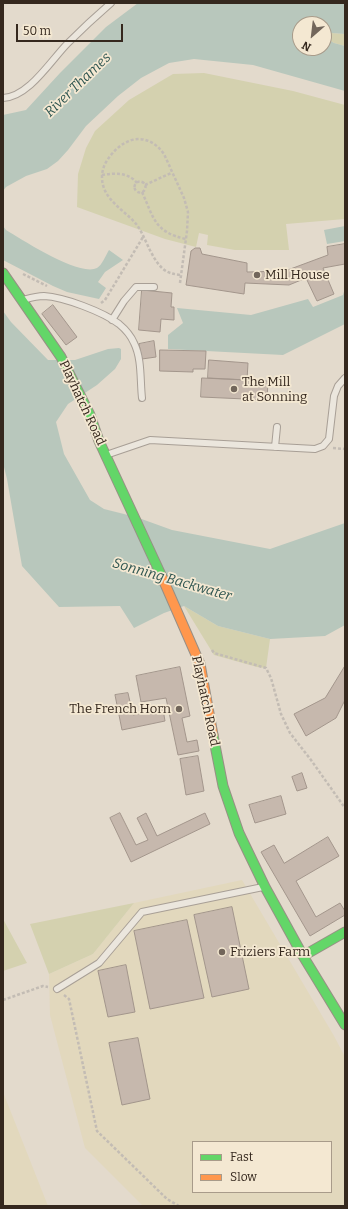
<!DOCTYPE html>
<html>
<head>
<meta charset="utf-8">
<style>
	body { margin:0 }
	#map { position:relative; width:348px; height:1209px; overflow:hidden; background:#e3dacc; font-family:Bitter,serif }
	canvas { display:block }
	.frame { position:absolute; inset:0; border:4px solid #35281e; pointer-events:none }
	.legend { position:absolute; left:192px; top:1141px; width:140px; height:52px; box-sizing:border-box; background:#f4e8d2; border:1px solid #a89b8a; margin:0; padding:5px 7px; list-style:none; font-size:12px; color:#35281e }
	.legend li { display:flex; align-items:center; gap:8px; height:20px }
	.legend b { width:20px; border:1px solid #a89b8a }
	.north { position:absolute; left:292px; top:16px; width:40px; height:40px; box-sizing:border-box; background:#f4e8d2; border:1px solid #a89b8a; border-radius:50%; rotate:208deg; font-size:11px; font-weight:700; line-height:16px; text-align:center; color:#35281e }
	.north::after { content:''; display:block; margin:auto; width:14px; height:18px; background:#72665b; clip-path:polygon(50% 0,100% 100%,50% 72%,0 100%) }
	.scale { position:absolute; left:16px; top:24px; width:107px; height:18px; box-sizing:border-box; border:2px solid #35281e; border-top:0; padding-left:5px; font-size:12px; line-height:14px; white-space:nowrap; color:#35281e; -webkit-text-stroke:3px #f4e8d2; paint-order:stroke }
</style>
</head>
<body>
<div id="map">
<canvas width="348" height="1209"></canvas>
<div class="frame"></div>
<ul class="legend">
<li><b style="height:5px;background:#63d668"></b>Fast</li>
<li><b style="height:5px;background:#ff974d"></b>Slow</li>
</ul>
<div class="north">N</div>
<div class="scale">50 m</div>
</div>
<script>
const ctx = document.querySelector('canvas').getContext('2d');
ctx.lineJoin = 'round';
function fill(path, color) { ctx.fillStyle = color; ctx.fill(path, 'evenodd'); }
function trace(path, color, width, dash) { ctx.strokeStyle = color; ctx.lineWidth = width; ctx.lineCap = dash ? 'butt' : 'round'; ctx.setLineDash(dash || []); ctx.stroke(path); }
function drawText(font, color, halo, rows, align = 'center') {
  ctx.font = font + ' Bitter,serif'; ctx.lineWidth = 3.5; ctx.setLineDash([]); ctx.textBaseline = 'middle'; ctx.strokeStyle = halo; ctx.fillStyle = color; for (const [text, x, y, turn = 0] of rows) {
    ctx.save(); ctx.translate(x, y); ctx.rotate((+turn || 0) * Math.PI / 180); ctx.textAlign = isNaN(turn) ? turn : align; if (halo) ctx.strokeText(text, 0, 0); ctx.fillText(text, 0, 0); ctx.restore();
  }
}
fill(new Path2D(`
	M 242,880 L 334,1036 L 345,1057 L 345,1206 L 143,1206 L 85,1148 L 50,1015 L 49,974 L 93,954 L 134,903 ZM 193,1142 L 331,1142 L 331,1192 L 193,1192 Z
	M 3,1092 L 48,1206 L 3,1206 Z`), '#e2d8bd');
fill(new Path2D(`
	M 332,33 L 345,34 L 345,46 L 334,43 L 325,38 Z
	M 204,73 L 293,91 L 345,105 L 345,219 L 286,224 L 289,250 L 235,250 L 207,245 L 208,235 L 199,233 L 196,247 L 165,239 L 77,207 L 78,174 L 86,148 L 95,131 L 129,100 L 173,74 Z
	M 184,606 L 218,626 L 270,639 L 266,668 L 257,667 L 214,655 Z
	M 134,903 L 93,954 L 49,974 L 30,924 Z
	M 3,919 L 27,963 L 3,971 Z`), '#d4d1af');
fill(new Path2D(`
	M 138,3 L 345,3 L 345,34 L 332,33 L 325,38 L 334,43 L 345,46 L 345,91 L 253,65 L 194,59 L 169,63 L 141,78 L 118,96 L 86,126 L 68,150 L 58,161 L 47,169 L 26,176 L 6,187 L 3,191 L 3,115 L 26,110 L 60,73 L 106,27 ZM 300,24 L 324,24 L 324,48 L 300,48 Z
	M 3,226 L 6,230 C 23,240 79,277 97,268 C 102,265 106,255 109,250 L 123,260 L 105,272 L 98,282 L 106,288 L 99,299 L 67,292 L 53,286 L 3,260 Z
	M 345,226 L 345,241 L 327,244 L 324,230 Z
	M 345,288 L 345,324 L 283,355 L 168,349 L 168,335 L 183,323 L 177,308 L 251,315 L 308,299 L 313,307 L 343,295 Z
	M 3,311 L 11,322 L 48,360 L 75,360 L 108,349 L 119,348 L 121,349 L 121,359 L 115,369 L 97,385 L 68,404 L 56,422 L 64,454 L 90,500 L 104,509 L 136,517 L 172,530 L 270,549 L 345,523 L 345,625 L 325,636 L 270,639 L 218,626 L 184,606 L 164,613 L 134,628 L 120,606 L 59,607 L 22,566 L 7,479 L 3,463 Z`), '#b8c7bc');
const building = new Path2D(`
	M 345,244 L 345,264 L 323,268 L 334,294 L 317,301 L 306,278 L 289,285 L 245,283 L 244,294 L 186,285 L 191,251 L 195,248 L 200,248 L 202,254 L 247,263 L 247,272 L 285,271 L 328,255 L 327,247 Z
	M 142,290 L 172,293 L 171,307 L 174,307 L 174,320 L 161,319 L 160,332 L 139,330 Z
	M 53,305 L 77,337 L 66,345 L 42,314 Z
	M 154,341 L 156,357 L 142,359 L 139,344 Z
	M 160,350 L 206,351 L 205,369 L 193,369 L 193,372 L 160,371 Z
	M 209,360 L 248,363 L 247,380 L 208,378 Z
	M 202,378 L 268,381 L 267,400 L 201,397 Z
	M 345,666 L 345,700 L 336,718 L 306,736 L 294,714 L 325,698 Z
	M 180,667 L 190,716 L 182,718 L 187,742 L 197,740 L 199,751 L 178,755 L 166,698 L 141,702 L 136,676 Z
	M 128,693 L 133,715 L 163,709 L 165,721 L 122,730 L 115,695 Z
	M 198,756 L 204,791 L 186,795 L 180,759 Z
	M 302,773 L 307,788 L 297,791 L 292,777 Z
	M 281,796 L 286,814 L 255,823 L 249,805 Z
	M 120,813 L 136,845 L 148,840 L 137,818 L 146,813 L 157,836 L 205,813 L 210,824 L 131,862 L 110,818 Z
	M 328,837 L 339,856 L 296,881 L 316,917 L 340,903 L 345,911 L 345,915 L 310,936 L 261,852 L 274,845 L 284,863 Z
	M 232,907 L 249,989 L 212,997 L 194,915 Z
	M 187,920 L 204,998 L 150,1009 L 134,931 Z
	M 126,965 L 135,1012 L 108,1017 L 98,971 Z
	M 138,1038 L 150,1099 L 122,1105 L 109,1043 Z`);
fill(building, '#c6b8ad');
trace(building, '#a3968c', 1);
const lane = new Path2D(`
	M 3,98 C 29,97 51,60 68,43 C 82,29 96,16 111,3
	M 23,300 C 30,298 36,296 44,296 C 64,297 103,312 119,324 C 125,329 131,336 134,343 C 142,359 140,380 142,398
	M 112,320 L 124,301 L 136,287 L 154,287
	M 275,447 L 277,427
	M 106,455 L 150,440 L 315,449 L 323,446 L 329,439 L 334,396 L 338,386 L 345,378
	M 57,989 L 99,963 L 142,912 L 263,887`);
const fast = new Path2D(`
	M 3,273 L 61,357 L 90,415 L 99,441 L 162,577
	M 213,735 L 223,786 L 239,833 L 265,887 L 303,956 L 345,1025
	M 303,956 L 345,932`);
const slow = new Path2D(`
	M 162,577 L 200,664 L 213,735`);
trace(lane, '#a89f96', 8);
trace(fast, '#988f85', 11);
trace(slow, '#988f85', 11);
trace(new Path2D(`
	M 102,175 C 115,173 128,172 137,183
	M134.5 187a5.5 5.5 0 1 1 11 0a5.5 5.5 0 1 1-11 0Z
	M 145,185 L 171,173
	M 142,192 C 154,218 154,232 186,239
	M 23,274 L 47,286
	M 180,283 L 187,231 L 188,212 L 184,198 L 164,154 C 149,133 127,135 111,155 C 106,161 102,168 102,177 C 102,200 125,210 137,225 C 146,238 150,256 162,268 C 167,273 173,274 181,275
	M 101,303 L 105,300 L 143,237
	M 333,448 L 345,449
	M 212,650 L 214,653 L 266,668 L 271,678 L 281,714 L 290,733 L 311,760 L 345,808
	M 64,995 L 69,999 L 97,1131 L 167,1199 L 179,1206
	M 3,1000 L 43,986 L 48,987`), '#c3bcb4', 2.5, [3, 2]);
trace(lane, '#ebe6dd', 6);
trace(fast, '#63d668', 9);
trace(slow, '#ff974d', 9);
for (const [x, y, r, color] of [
	[257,275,4,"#72665b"],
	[234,389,4,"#72665b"],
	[179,709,4,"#72665b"],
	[222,952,4,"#72665b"]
]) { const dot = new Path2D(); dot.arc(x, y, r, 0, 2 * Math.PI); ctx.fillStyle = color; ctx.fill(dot); trace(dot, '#f4e8d2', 1.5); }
drawText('13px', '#35281e', '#f4e8d2', [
	["Mill House",265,275],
	["The Mill",242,382],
	["at Sonning",242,397],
	["The French Horn",171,709,"right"],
	["Friziers Farm",230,952]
], 'left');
drawText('13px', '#35281e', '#f4e8d2', [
	["Playhatch Road",82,403,65],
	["Playhatch Road",205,701,78]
]);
drawText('italic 14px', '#2e5550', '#f4e8d2', [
	["River Thames",78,85,-44],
	["Sonning Backwater",172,580,16]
]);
</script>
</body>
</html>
